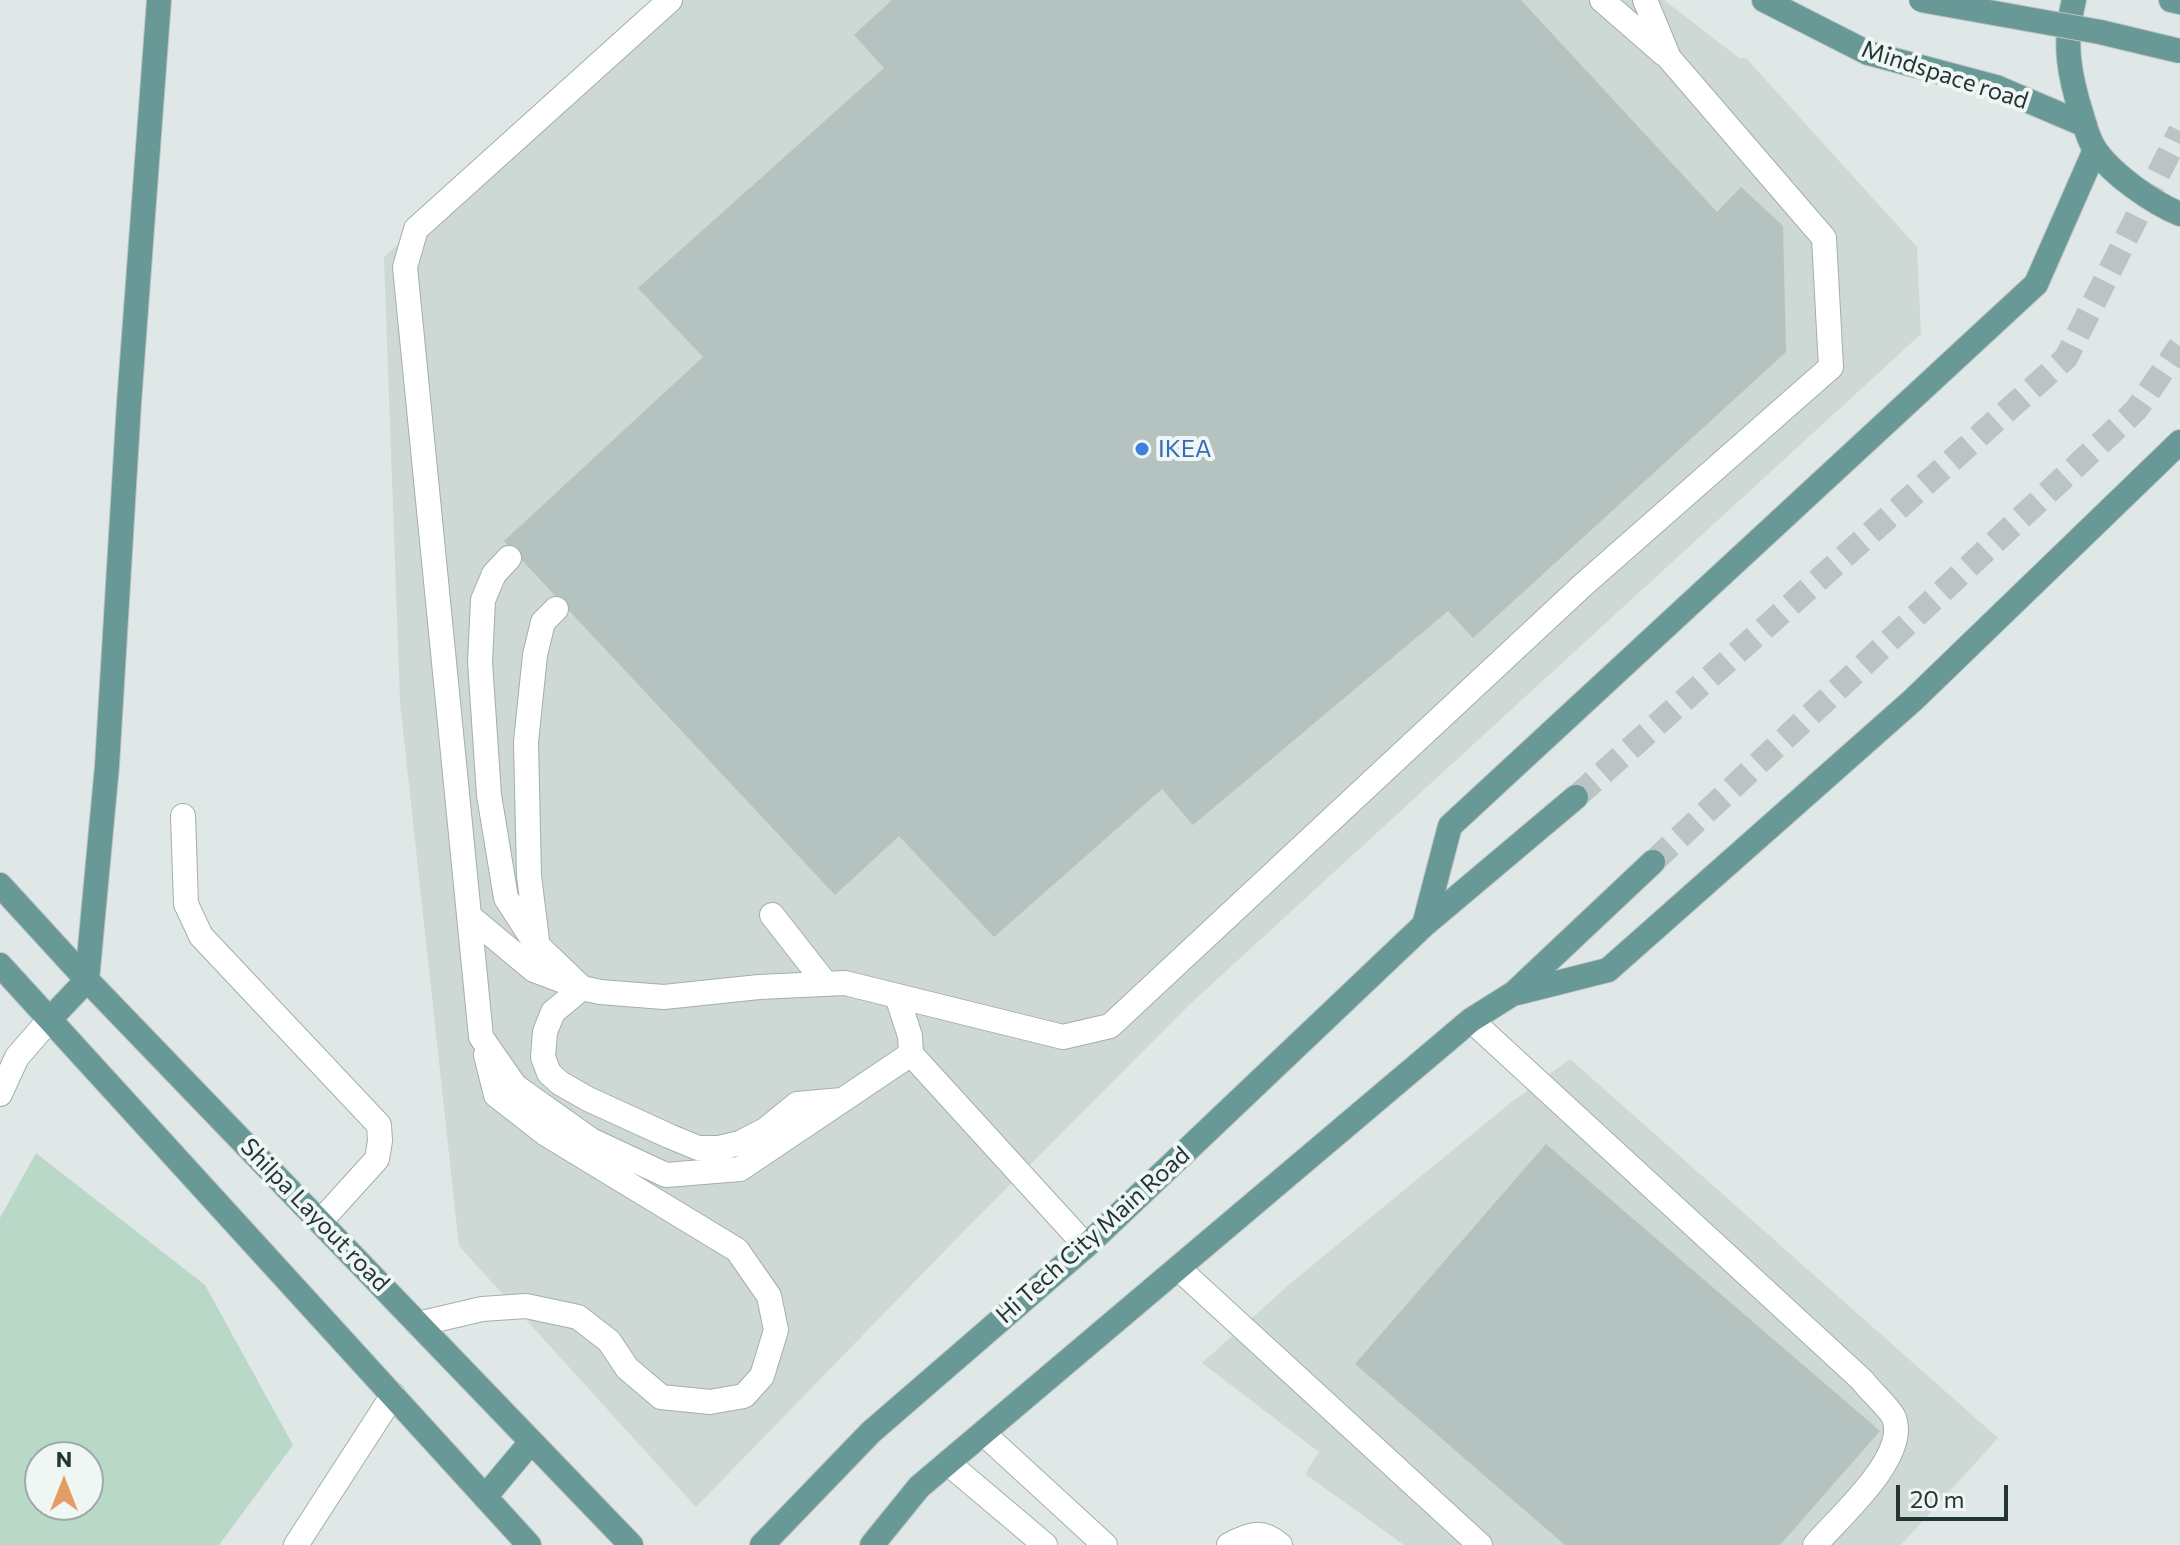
<!DOCTYPE html>
<html>
<head>
<meta charset="utf-8">
<style>
	body { margin:0 }
	#map { position:relative; width:2180px; height:1545px; overflow:hidden; background:#dfe8e6; font-family:Commissioner,sans-serif }
	canvas { display:block }
	.north { position:absolute; left:24px; top:1441px; width:80px; height:80px; box-sizing:border-box; background:#eff6f4; border:2px solid #9da9a8; border-radius:50%; rotate:0deg; font-size:22px; font-weight:700; line-height:32px; text-align:center; color:#223635 }
	.north::after { content:''; display:block; margin:auto; width:28px; height:36px; background:#e29c64; clip-path:polygon(50% 0,100% 100%,50% 72%,0 100%) }
	.scale { position:absolute; left:1896px; top:1485px; width:112px; height:36px; box-sizing:border-box; border:4px solid #223635; border-top:0; padding-left:10px; font-size:24px; line-height:28px; white-space:nowrap; color:#223635; -webkit-text-stroke:6px #eff6f4; paint-order:stroke }
</style>
</head>
<body>
<div id="map">
<canvas width="2180" height="1545"></canvas>
<div class="north">N</div>
<div class="scale">20 m</div>
</div>
<script>
const ctx = document.querySelector('canvas').getContext('2d');
ctx.lineJoin = 'round';
function fill(path, color) { ctx.fillStyle = color; ctx.fill(path, 'evenodd'); }
function trace(path, color, width, dash) { ctx.strokeStyle = color; ctx.lineWidth = width; ctx.lineCap = dash ? 'butt' : 'round'; ctx.setLineDash(dash || []); ctx.stroke(path); }
function drawText(font, color, halo, rows, align = 'center') {
  ctx.font = font + ' Commissioner,sans-serif'; ctx.lineWidth = 8; ctx.setLineDash([]); ctx.textBaseline = 'middle'; ctx.strokeStyle = halo; ctx.fillStyle = color; for (const [text, x, y, turn = 0] of rows) {
    ctx.save(); ctx.translate(x, y); ctx.rotate((+turn || 0) * Math.PI / 180); ctx.textAlign = isNaN(turn) ? turn : align; if (halo) ctx.strokeText(text, 0, 0); ctx.fillText(text, 0, 0); ctx.restore();
  }
}
fill(new Path2D(`
	M 666,0 L 1664,0 L 1739,58 L 1746,58 L 1917,247 L 1921,334 L 1189,1005 L 962,1233 L 696,1507 L 459,1246 L 400,702 L 384,257 Z
	M 1570,1059 L 1998,1438 L 1901,1545 L 1404,1545 L 1305,1474 L 1319,1452 L 1202,1363 L 1292,1282 L 1509,1104 Z`), '#ced8d5');
fill(new Path2D(`
	M 36,1153 L 205,1285 L 293,1445 L 219,1545 L 0,1545 L 0,1218 ZM 88,1457 L 88,1505 L 40,1505 L 40,1457 Z`), '#bad8c8');
fill(new Path2D(`
	M 892,0 L 1521,0 L 1717,212 L 1741,187 L 1783,226 L 1786,352 L 1473,638 L 1448,611 L 1193,825 L 1162,789 L 994,937 L 899,836 L 835,895 L 504,541 L 703,357 L 638,288 L 884,68 L 854,35 Z
	M 1546,1144 L 1880,1431 L 1780,1545 L 1565,1545 L 1355,1364 Z`), '#b5c3c0');
trace(new Path2D(`
	M 1576,797 L 2066,358 L 2180,131
	M 1653,862 L 2136,410 L 2180,346`), '#b9c4c3', 24, [24, 12]);
const minor = new Path2D(`
	M 670,0 L 416,229 L 405,267 L 481,1037 L 515,1086 L 591,1140 L 666,1175 L 740,1169 L 911,1054
	M 1602,0 L 1664,54
	M 509,558 L 494,574 L 483,600 L 480,662 L 489,795 L 506,898 L 535,943 L 582,988 L 553,1012 L 545,1032 L 543,1057 L 549,1073 L 560,1083 L 588,1099 L 669,1136 L 698,1148 L 719,1148 L 740,1143 L 765,1130 L 797,1104 L 842,1100
	M 183,816 L 186,904 L 201,936 L 379,1125 L 380,1141 L 377,1159 L 320,1222
	M 772,915 L 826,984
	M 469,916 L 534,970 L 582,988 L 600,992 L 664,997 L 759,987 L 845,983 L 1063,1037 L 1110,1026 L 1583,585 L 1831,367 L 1824,238 L 1669,58 L 1645,0
	M 537,940 L 529,876 L 526,742 L 535,655 L 543,622 L 556,609
	M 897,996 L 910,1036 L 911,1054 L 1086,1246
	M 1471,1020 L 1862,1380 C 1869,1390 1890,1408 1894,1418 C 1909,1457 1838,1518 1815,1545
	M 0,1094 L 17,1057 L 51,1018
	M 1178,1268 L 1480,1545
	M 418,1324 L 482,1309 L 526,1306 L 578,1317 L 609,1341 L 627,1368 L 661,1397 L 710,1402 L 744,1396 L 762,1376 L 776,1330 L 769,1296 L 737,1250 L 546,1134 L 496,1095 L 486,1055
	M 983,1433 L 1105,1545
	M 948,1463 L 1045,1545
	M 296,1545 L 393,1395
	M 1229,1545 C 1249,1534 1262,1529 1280,1545`);
const major = new Path2D(`
	M 1764,0 L 1868,53 L 1996,87 L 2085,125
	M 2074,0 C 2063,43 2069,75 2082,116 C 2085,127 2089,141 2096,151 C 2113,175 2153,203 2180,214
	M 2171,0 L 2180,2
	M 0,885 L 87,980 L 631,1545
	M 1424,925 L 1450,826 L 2036,284 L 2095,150
	M 0,965 L 529,1545
	M 1517,993 L 1608,970 L 1913,700 L 2180,442
	M 51,1018 L 87,980 L 107,766 L 129,403 L 159,0
	M 485,1497 L 531,1442
	M 762,1545 L 871,1432 L 1086,1246 L 1424,925 L 1576,797
	M 872,1545 L 919,1487 L 1471,1020 L 1514,993 L 1653,862`);
trace(minor, '#a3afad', 26);
trace(major, '#bdc3c2', 26);
trace(minor, '#fff', 24);
trace(major, '#689996', 24);
const majorBridge = new Path2D(`
	M 1921,0 L 2100,32 L 2180,51`);
trace(majorBridge, '#bdc3c2', 26, []);
trace(majorBridge, '#689996', 24);
for (const [x, y, r, color] of [
	[1142,449,8,"#3f7fe0"]
]) { const dot = new Path2D(); dot.arc(x, y, r, 0, 2 * Math.PI); ctx.fillStyle = color; ctx.fill(dot); trace(dot, '#eff6f4', 3); }
drawText('24px', '#223635', '#eff6f4', [
	["Mindspace road",1945,75,18],
	["Shilpa Layout road",315,1215,46],
	["Hi Tech City Main Road",1093,1235,-42]
]);
drawText('24px', '#366cbe', '#eff6f4', [
	["IKEA",1158,449]
], 'left');
</script>
</body>
</html>
